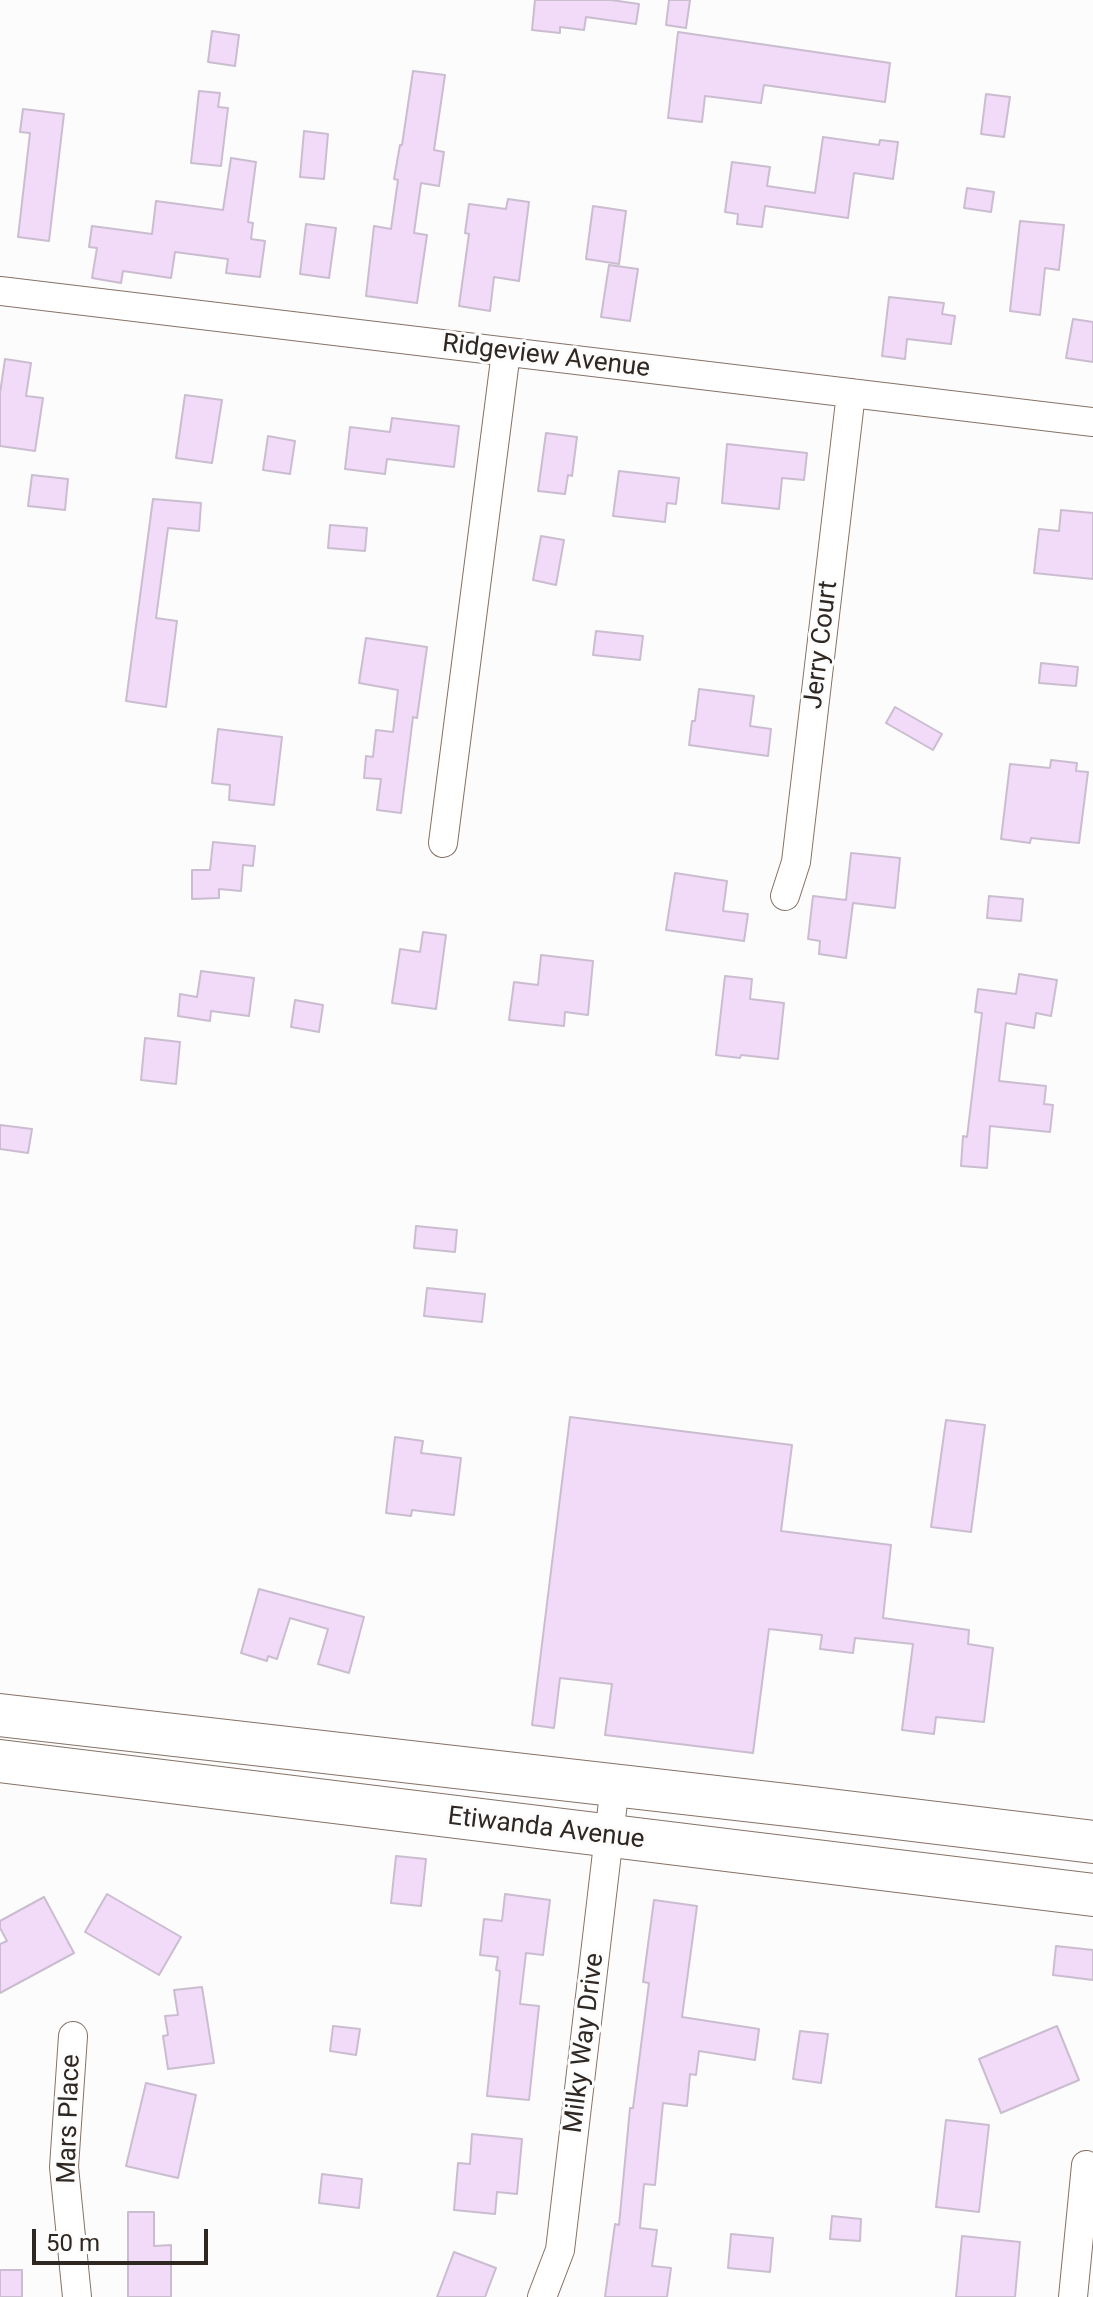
<!DOCTYPE html>
<html>
<head>
<meta charset="utf-8">
<style>
	body { margin:0 }
	#map { position:relative; width:1093px; height:2297px; overflow:hidden; background:#fcfcfc; font-family:Roboto,sans-serif }
	canvas { display:block }
	.scale { position:absolute; left:32px; top:2229px; width:176px; height:36px; box-sizing:border-box; border:4px solid #2f2722; border-top:0; padding-left:10px; font-size:24px; line-height:28px; white-space:nowrap; color:#2f2722; -webkit-text-stroke:6px #fcfcfc; paint-order:stroke }
</style>
</head>
<body>
<div id="map">
<canvas width="1093" height="2297"></canvas>
<div class="scale">50 m</div>
</div>
<script>
const ctx = document.querySelector('canvas').getContext('2d');
ctx.lineJoin = 'round';
function fill(path, color) { ctx.fillStyle = color; ctx.fill(path, 'evenodd'); }
function trace(path, color, width, dash) { ctx.strokeStyle = color; ctx.lineWidth = width; ctx.lineCap = dash ? 'butt' : 'round'; ctx.setLineDash(dash || []); ctx.stroke(path); }
function drawText(font, color, halo, rows, align = 'center') {
  ctx.font = font + ' Roboto,sans-serif'; ctx.lineWidth = 6; ctx.setLineDash([]); ctx.textBaseline = 'middle'; ctx.strokeStyle = halo; ctx.fillStyle = color; for (const [text, x, y, turn = 0] of rows) {
    ctx.save(); ctx.translate(x, y); ctx.rotate((+turn || 0) * Math.PI / 180); ctx.textAlign = isNaN(turn) ? turn : align; if (halo) ctx.strokeText(text, 0, 0); ctx.fillText(text, 0, 0); ctx.restore();
  }
}
const building = new Path2D(`
	M 535,0 L 611,0 L 639,4 L 636,24 L 586,17 L 584,30 L 560,27 L 560,33 L 532,30 Z
	M 669,0 L 690,0 L 686,28 L 666,25 Z
	M 212,31 L 239,35 L 235,66 L 208,62 Z
	M 678,32 L 890,63 L 885,102 L 764,85 L 761,103 L 705,96 L 702,122 L 668,118 Z
	M 413,71 L 445,75 L 434,150 L 444,152 L 439,186 L 421,183 L 414,233 L 427,235 L 417,303 L 366,296 L 374,226 L 391,229 L 398,180 L 394,179 L 400,145 L 402,145 Z
	M 199,91 L 220,93 L 218,107 L 228,108 L 221,166 L 191,163 Z
	M 986,94 L 1010,97 L 1004,137 L 981,134 Z
	M 23,109 L 64,114 L 49,241 L 18,237 L 30,133 L 20,132 Z
	M 304,131 L 328,134 L 324,179 L 300,177 Z
	M 823,137 L 879,145 L 880,140 L 898,142 L 893,179 L 854,173 L 848,218 L 765,206 L 762,227 L 737,224 L 738,214 L 725,212 L 732,162 L 770,167 L 767,186 L 815,193 Z
	M 231,158 L 256,162 L 248,222 L 253,223 L 251,239 L 265,241 L 260,277 L 226,273 L 228,259 L 175,252 L 171,278 L 123,271 L 121,283 L 92,278 L 97,248 L 89,247 L 92,226 L 152,234 L 156,201 L 223,210 Z
	M 967,188 L 994,192 L 991,212 L 964,208 Z
	M 508,199 L 529,202 L 519,281 L 494,277 L 490,311 L 459,306 L 469,234 L 465,233 L 469,204 L 506,209 Z
	M 593,206 L 626,211 L 619,264 L 586,259 Z
	M 1020,221 L 1064,225 L 1059,270 L 1045,268 L 1040,315 L 1010,311 Z
	M 306,224 L 336,228 L 329,278 L 300,274 Z
	M 609,265 L 638,269 L 630,321 L 601,317 Z
	M 889,297 L 944,303 L 942,314 L 955,316 L 951,344 L 907,339 L 905,359 L 882,356 Z
	M 1073,319 L 1093,322 L 1093,362 L 1066,358 Z
	M 5,359 L 31,363 L 26,396 L 43,398 L 35,451 L 0,446 L 0,393 Z
	M 185,395 L 222,400 L 212,463 L 176,458 Z
	M 392,418 L 459,426 L 454,467 L 387,459 L 385,474 L 345,469 L 350,427 L 390,432 Z
	M 546,433 L 577,437 L 572,476 L 568,475 L 565,494 L 538,491 Z
	M 268,436 L 295,441 L 290,474 L 263,470 Z
	M 727,444 L 807,453 L 804,480 L 782,478 L 779,509 L 722,503 Z
	M 619,471 L 679,478 L 676,504 L 667,503 L 665,522 L 613,516 Z
	M 32,475 L 68,479 L 65,510 L 28,506 Z
	M 153,499 L 201,503 L 199,531 L 168,528 L 156,618 L 177,621 L 166,707 L 126,701 Z
	M 1061,510 L 1093,513 L 1093,579 L 1034,573 L 1039,529 L 1059,531 Z
	M 330,525 L 367,528 L 365,551 L 328,548 Z
	M 541,536 L 564,540 L 556,585 L 533,580 Z
	M 596,631 L 643,636 L 640,660 L 593,655 Z
	M 366,638 L 427,647 L 417,718 L 413,717 L 401,813 L 377,810 L 381,779 L 364,778 L 366,756 L 373,757 L 376,730 L 393,732 L 398,690 L 359,683 Z
	M 1041,663 L 1078,667 L 1076,686 L 1039,683 Z
	M 699,689 L 754,696 L 750,726 L 771,729 L 768,756 L 689,745 L 692,721 L 695,721 Z
	M 895,707 L 942,734 L 933,750 L 886,723 Z
	M 218,729 L 282,737 L 274,805 L 229,800 L 230,785 L 212,783 Z
	M 1051,760 L 1077,763 L 1076,771 L 1088,772 L 1079,843 L 1031,838 L 1030,843 L 1001,839 L 1010,764 L 1050,768 Z
	M 213,842 L 255,846 L 253,866 L 243,865 L 241,891 L 219,889 L 219,898 L 192,899 L 192,870 L 210,870 Z
	M 851,853 L 900,858 L 895,908 L 853,903 L 846,958 L 819,954 L 820,941 L 808,939 L 813,896 L 846,900 Z
	M 675,873 L 727,881 L 723,911 L 748,914 L 744,941 L 666,930 Z
	M 989,896 L 1023,899 L 1021,921 L 987,918 Z
	M 423,932 L 446,935 L 436,1009 L 392,1003 L 400,949 L 420,952 Z
	M 541,955 L 593,961 L 588,1015 L 565,1012 L 564,1026 L 509,1020 L 514,982 L 538,985 Z
	M 201,971 L 254,978 L 249,1016 L 211,1011 L 210,1021 L 178,1016 L 180,994 L 197,997 Z
	M 1019,974 L 1057,980 L 1051,1016 L 1036,1013 L 1034,1028 L 1006,1023 L 999,1081 L 1046,1086 L 1044,1104 L 1053,1105 L 1050,1132 L 990,1126 L 987,1168 L 961,1166 L 963,1136 L 967,1137 L 982,1013 L 975,1012 L 978,989 L 1016,994 Z
	M 725,976 L 752,979 L 750,999 L 784,1003 L 778,1059 L 741,1055 L 740,1058 L 716,1055 Z
	M 295,1000 L 323,1005 L 319,1032 L 291,1027 Z
	M 145,1038 L 180,1042 L 176,1084 L 141,1080 Z
	M 0,1125 L 32,1129 L 28,1153 L 0,1149 Z
	M 416,1226 L 457,1230 L 455,1252 L 414,1248 Z
	M 427,1288 L 485,1294 L 482,1322 L 424,1316 Z
	M 570,1417 L 792,1445 L 781,1531 L 891,1545 L 883,1618 L 969,1630 L 968,1644 L 993,1648 L 984,1722 L 936,1717 L 934,1734 L 902,1730 L 913,1644 L 855,1638 L 853,1653 L 820,1649 L 822,1635 L 769,1629 L 753,1753 L 605,1735 L 612,1684 L 560,1678 L 554,1728 L 532,1725 Z
	M 946,1420 L 985,1425 L 971,1532 L 931,1527 Z
	M 395,1437 L 423,1441 L 421,1453 L 461,1458 L 454,1515 L 412,1510 L 411,1516 L 386,1513 Z
	M 259,1589 L 364,1617 L 349,1673 L 318,1664 L 328,1629 L 290,1618 L 277,1659 L 268,1656 L 267,1661 L 241,1653 Z
	M 396,1856 L 426,1859 L 421,1906 L 391,1903 Z
	M 107,1894 L 181,1937 L 159,1975 L 85,1932 Z
	M 505,1894 L 550,1900 L 543,1955 L 526,1953 L 520,2004 L 539,2006 L 529,2100 L 487,2096 L 500,1971 L 496,1970 L 498,1957 L 480,1955 L 484,1919 L 502,1921 Z
	M 44,1897 L 74,1953 L 0,1993 L 0,1944 L 7,1941 L 0,1928 L 0,1921 Z
	M 654,1900 L 697,1906 L 682,2017 L 759,2029 L 755,2060 L 699,2051 L 696,2075 L 690,2074 L 687,2106 L 663,2103 L 655,2185 L 644,2184 L 640,2228 L 657,2230 L 652,2266 L 671,2268 L 667,2297 L 605,2297 L 615,2224 L 619,2225 L 630,2108 L 633,2108 L 649,1983 L 643,1982 Z
	M 1056,1946 L 1093,1950 L 1093,1980 L 1053,1975 Z
	M 202,1987 L 214,2063 L 168,2069 L 163,2036 L 168,2035 L 165,2016 L 178,2015 L 174,1990 Z
	M 333,2026 L 360,2029 L 356,2055 L 330,2051 Z
	M 1057,2026 L 1079,2080 L 1001,2113 L 979,2059 Z
	M 800,2031 L 828,2034 L 821,2083 L 793,2079 Z
	M 146,2083 L 196,2095 L 178,2178 L 126,2166 Z
	M 946,2120 L 989,2125 L 979,2212 L 936,2207 Z
	M 472,2134 L 522,2139 L 517,2194 L 497,2192 L 495,2214 L 454,2210 L 458,2163 L 470,2164 Z
	M 322,2174 L 362,2179 L 359,2208 L 319,2203 Z
	M 128,2212 L 154,2212 L 154,2246 L 171,2245 L 171,2297 L 128,2297 Z
	M 832,2216 L 861,2219 L 860,2241 L 830,2239 Z
	M 731,2234 L 773,2238 L 770,2272 L 728,2268 Z
	M 962,2236 L 1020,2242 L 1015,2297 L 956,2297 Z
	M 454,2252 L 496,2268 L 485,2297 L 437,2297 Z
	M 0,2270 L 22,2270 L 22,2297 L 0,2297 Z`);
fill(building, '#f2dbf9');
trace(building, '#cbbdd0', 2);
const street = new Path2D(`
	M 0,291 L 1093,422
	M 443,843 L 506,352
	M 785,896 L 796,862 L 851,393
	M 73,2036 L 64,2167 L 77,2297
	M 542,2297 L 560,2250 L 615,1785
	M 1073,2297 L 1086,2165`);
const primary = new Path2D(`
	M 0,1715 L 805,1807 L 1093,1842
	M 0,1761 L 1093,1895`);
trace(street, '#857265', 30);
trace(primary, '#857265', 44);
trace(street, '#fff', 28);
trace(primary, '#fff', 42);
drawText('26px', '#2f2722', '#fcfcfc', [
	["Ridgeview Avenue",546,357,7],
	["Jerry Court",822,645,-83],
	["Etiwanda Avenue",546,1829,7],
	["Milky Way Drive",585,2043,-83],
	["Mars Place",70,2119,-88]
]);
</script>
</body>
</html>
